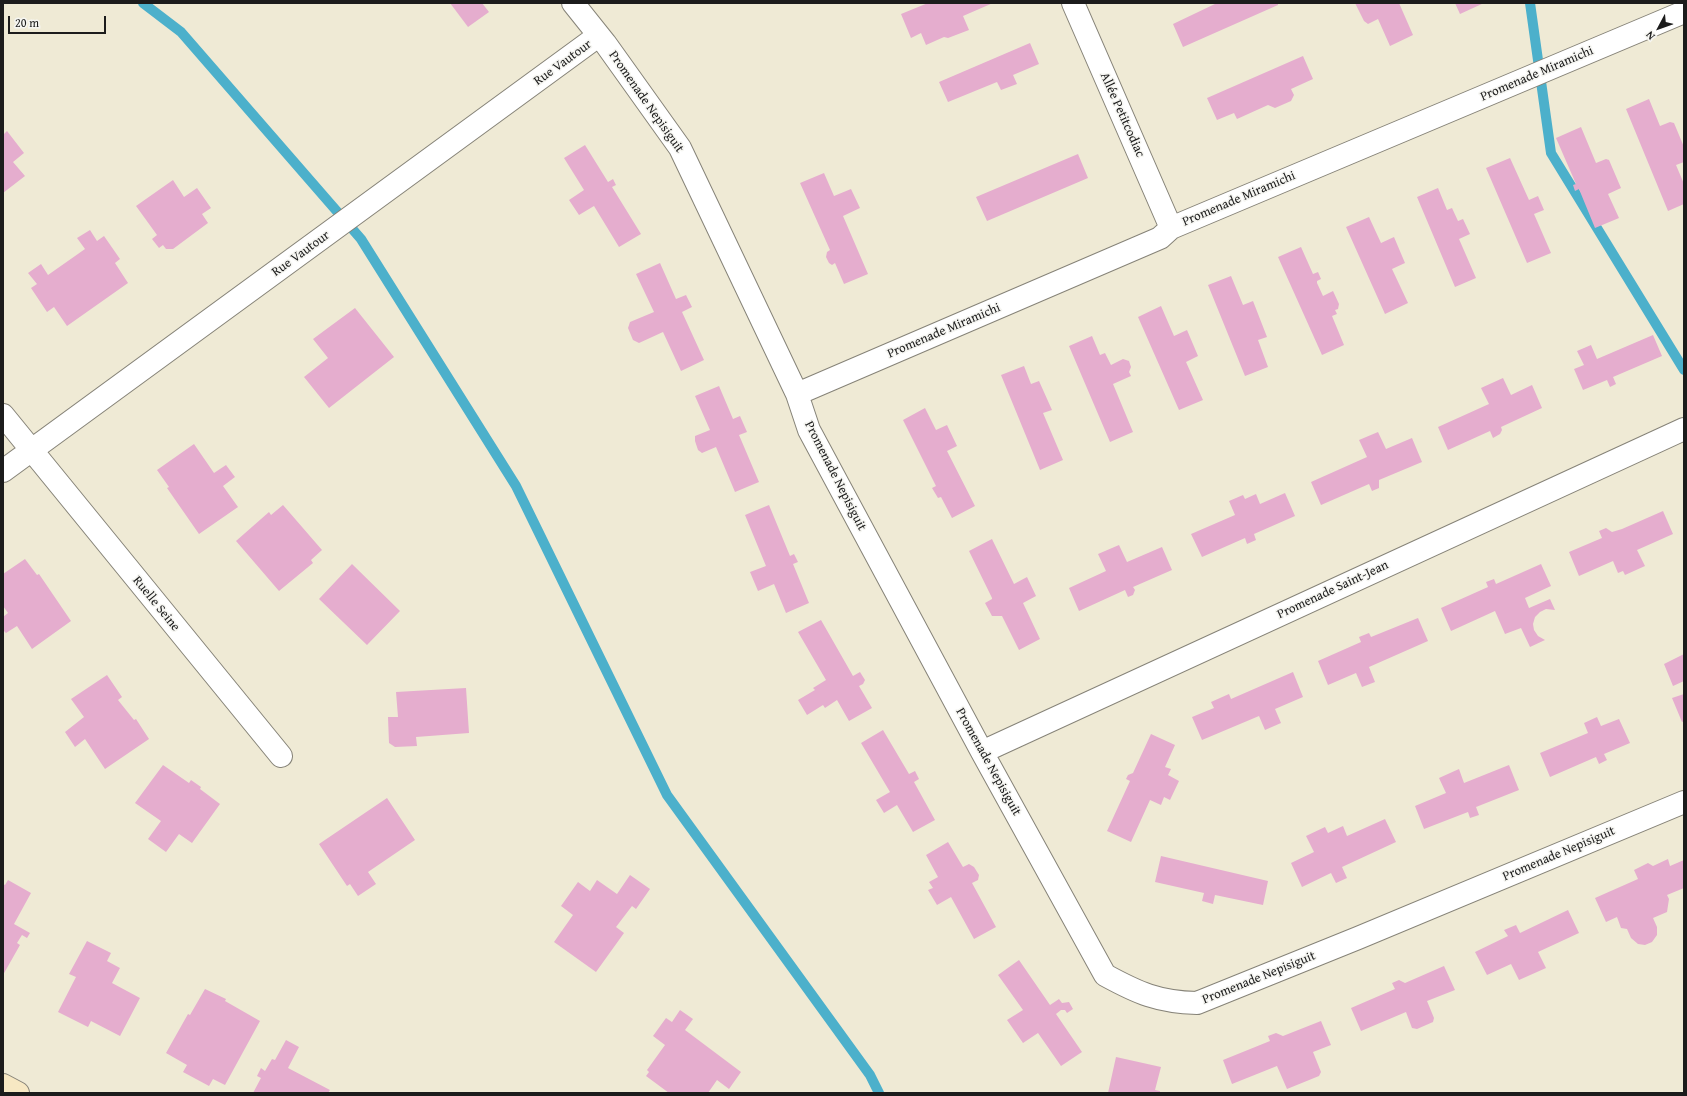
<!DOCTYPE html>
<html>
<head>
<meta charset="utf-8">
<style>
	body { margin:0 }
	#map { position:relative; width:1687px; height:1096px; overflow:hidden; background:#efead5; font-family:"Gentium Book Plus",serif }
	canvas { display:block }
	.frame { position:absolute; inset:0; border:4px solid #1c1c1c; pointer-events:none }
	.north { position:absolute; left:1639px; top:8px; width:40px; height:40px; -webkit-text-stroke:3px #f6f6f2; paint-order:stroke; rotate:229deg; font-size:11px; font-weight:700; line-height:16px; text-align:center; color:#1c1c1c }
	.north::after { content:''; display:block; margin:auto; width:14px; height:18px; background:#1c1c1c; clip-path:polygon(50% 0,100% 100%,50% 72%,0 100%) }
	.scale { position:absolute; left:8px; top:16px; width:98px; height:18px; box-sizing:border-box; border:2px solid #1c1c1c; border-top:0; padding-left:5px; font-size:12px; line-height:14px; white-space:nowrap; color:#1c1c1c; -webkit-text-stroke:3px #f6f6f2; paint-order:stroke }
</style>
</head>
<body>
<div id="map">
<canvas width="1687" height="1096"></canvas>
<div class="frame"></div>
<div class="north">N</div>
<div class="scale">20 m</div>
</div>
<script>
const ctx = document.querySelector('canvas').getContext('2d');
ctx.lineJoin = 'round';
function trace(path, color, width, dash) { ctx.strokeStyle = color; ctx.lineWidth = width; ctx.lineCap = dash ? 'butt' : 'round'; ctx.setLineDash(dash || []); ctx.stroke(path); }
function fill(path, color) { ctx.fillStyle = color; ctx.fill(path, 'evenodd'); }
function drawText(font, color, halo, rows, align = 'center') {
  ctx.font = font + ' "Gentium Book Plus",serif'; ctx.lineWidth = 3; ctx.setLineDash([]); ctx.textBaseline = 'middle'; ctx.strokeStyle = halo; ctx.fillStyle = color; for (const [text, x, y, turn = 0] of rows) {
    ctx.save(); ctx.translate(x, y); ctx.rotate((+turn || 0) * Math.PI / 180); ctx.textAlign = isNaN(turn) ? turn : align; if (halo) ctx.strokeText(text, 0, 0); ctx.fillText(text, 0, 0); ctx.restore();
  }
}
trace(new Path2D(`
	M 143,3 L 181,32 L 361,239 L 516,486 L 667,795 L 870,1075 L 879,1093
	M 1530,3 L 1551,153 L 1684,370`), '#4cb0cb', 10);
fill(new Path2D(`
	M 450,3 L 482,3 L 489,12 L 468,27 Z
	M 928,3 L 993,3 L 963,16 L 969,30 L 948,38 L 944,37 L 926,45 L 921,33 L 911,38 L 901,14 Z
	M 1217,3 L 1278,3 L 1278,5 L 1183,47 L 1173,24 Z
	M 1355,3 L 1399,3 L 1413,35 L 1390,46 L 1378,19 L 1368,24 L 1364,21 Z
	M 1455,3 L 1484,3 L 1460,14 Z
	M 1030,43 L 1039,64 L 1013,75 L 1017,84 L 1001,90 L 997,82 L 948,102 L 939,82 Z
	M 1303,56 L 1313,79 L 1291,89 L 1294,95 L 1291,101 L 1275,108 L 1268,105 L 1237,119 L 1234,113 L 1217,120 L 1207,98 Z
	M 1649,99 L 1660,126 L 1670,122 L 1674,123 L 1684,147 L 1684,162 L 1676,165 L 1684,184 L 1684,204 L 1668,211 L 1626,109 Z
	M 1581,127 L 1596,163 L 1606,159 L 1609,160 L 1621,188 L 1608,194 L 1619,218 L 1595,228 L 1579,189 L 1575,191 L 1573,185 L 1576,184 L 1556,138 Z
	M 7,131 L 24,153 L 13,162 L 25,176 L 3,193 L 3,135 Z
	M 585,145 L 608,182 L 613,179 L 616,185 L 612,187 L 641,234 L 619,247 L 594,206 L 579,215 L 569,200 L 584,190 L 564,158 Z
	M 1078,154 L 1088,178 L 987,221 L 976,197 Z
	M 1510,158 L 1529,200 L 1538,196 L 1544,210 L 1534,214 L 1551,253 L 1527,263 L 1486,168 Z
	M 824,173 L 834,196 L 851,189 L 860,208 L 843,216 L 868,274 L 844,284 L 835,263 L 832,265 L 829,263 L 826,257 L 827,252 L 830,250 L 800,183 Z
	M 173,180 L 184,197 L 197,188 L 211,208 L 202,214 L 208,223 L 173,249 L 166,249 L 163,245 L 159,248 L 152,239 L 157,235 L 136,206 Z
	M 1438,188 L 1447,210 L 1452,208 L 1458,221 L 1463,219 L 1470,234 L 1459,239 L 1476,278 L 1455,287 L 1417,197 Z
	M 1369,217 L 1381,243 L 1394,237 L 1405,263 L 1392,269 L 1408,303 L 1385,314 L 1346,227 Z
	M 90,230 L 97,241 L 104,236 L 120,259 L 115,263 L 128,283 L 67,326 L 54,307 L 47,312 L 31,288 L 37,284 L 28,273 L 41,264 L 48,275 L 85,249 L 77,238 Z
	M 1301,247 L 1313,274 L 1318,272 L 1321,279 L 1317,281 L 1317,283 L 1323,296 L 1333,291 L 1339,304 L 1338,309 L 1335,310 L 1337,314 L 1332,316 L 1344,345 L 1322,355 L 1278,257 Z
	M 660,263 L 676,299 L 686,295 L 692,307 L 682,312 L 704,360 L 681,371 L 663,332 L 639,343 L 633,340 L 628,328 L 630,322 L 654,312 L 636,274 Z
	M 1231,276 L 1243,305 L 1253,301 L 1267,337 L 1258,340 L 1268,367 L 1245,376 L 1208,285 Z
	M 1161,306 L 1174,336 L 1187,330 L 1198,356 L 1186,362 L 1203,400 L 1179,410 L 1138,317 Z
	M 355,308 L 394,357 L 329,408 L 304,377 L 328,358 L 313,339 Z
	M 1653,335 L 1662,356 L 1613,377 L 1616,384 L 1610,387 L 1607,380 L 1583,390 L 1574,369 L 1584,365 L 1577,351 L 1591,345 L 1597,359 Z
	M 1092,336 L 1100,355 L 1105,353 L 1111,365 L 1123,359 L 1129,361 L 1131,367 L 1129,372 L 1131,376 L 1113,384 L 1133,432 L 1110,442 L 1069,346 Z
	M 1024,366 L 1031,384 L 1039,381 L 1052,410 L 1043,413 L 1063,460 L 1040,470 L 1001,375 Z
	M 1503,378 L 1511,395 L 1532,385 L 1542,408 L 1501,427 L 1502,430 L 1500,434 L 1493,438 L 1490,431 L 1448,450 L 1438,427 L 1489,404 L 1481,388 Z
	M 719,386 L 733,419 L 740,416 L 747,432 L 739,435 L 759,482 L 735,492 L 716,447 L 702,453 L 698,450 L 695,441 L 695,436 L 710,430 L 695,396 Z
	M 925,408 L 936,430 L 947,425 L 957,446 L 947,451 L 975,506 L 952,518 L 941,497 L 938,498 L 932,488 L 936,486 L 903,420 Z
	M 1378,432 L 1386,449 L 1412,438 L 1422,462 L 1379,480 L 1379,488 L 1372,491 L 1369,484 L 1321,505 L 1311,482 L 1367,457 L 1359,440 Z
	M 194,444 L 214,473 L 226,465 L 235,477 L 223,486 L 238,507 L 199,534 L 167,488 L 169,487 L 157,470 Z
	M 1285,493 L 1295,516 L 1254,534 L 1256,540 L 1247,544 L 1245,538 L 1202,557 L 1191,534 L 1235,515 L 1229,501 L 1243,495 L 1245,499 L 1256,494 L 1260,504 Z
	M 283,505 L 322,550 L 311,560 L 313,563 L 279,591 L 236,541 L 269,512 L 271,515 Z
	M 769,505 L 790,556 L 794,554 L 798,562 L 793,564 L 809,603 L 786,613 L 774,584 L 758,591 L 750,572 L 766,566 L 745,515 Z
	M 1663,511 L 1673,534 L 1637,550 L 1645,566 L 1625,575 L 1623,571 L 1618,573 L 1613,561 L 1579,576 L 1569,552 L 1602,538 L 1599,531 L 1606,528 L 1612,532 L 1622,529 Z
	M 992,539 L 1014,584 L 1027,577 L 1036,596 L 1023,603 L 1040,639 L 1019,650 L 1002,616 L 992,616 L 985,603 L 992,599 L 992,598 L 969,551 Z
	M 1119,545 L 1127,562 L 1162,547 L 1172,570 L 1133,587 L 1135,590 L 1133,595 L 1128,597 L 1125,590 L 1079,611 L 1069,588 L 1106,571 L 1098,554 Z
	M 25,559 L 37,575 L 39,574 L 71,621 L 32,649 L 17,626 L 6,633 L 3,630 L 3,617 L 8,613 L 3,606 L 3,574 Z
	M 352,564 L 400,611 L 367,645 L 319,599 Z
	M 1541,564 L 1551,586 L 1525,598 L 1529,608 L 1550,599 L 1555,610 L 1546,609 L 1540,612 L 1535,617 L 1533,624 L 1534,630 L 1538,636 L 1545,640 L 1530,647 L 1521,628 L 1505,634 L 1495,611 L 1451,631 L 1441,608 L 1488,587 L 1486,582 L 1494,579 L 1496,584 Z
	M 1418,618 L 1428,641 L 1369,667 L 1375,682 L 1362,687 L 1356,673 L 1328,685 L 1318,661 L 1361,642 L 1359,637 L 1369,633 L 1371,637 Z
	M 821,620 L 853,676 L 860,672 L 865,680 L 863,684 L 859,686 L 872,708 L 849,721 L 837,700 L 825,708 L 823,705 L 807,715 L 798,700 L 815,690 L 813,688 L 826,680 L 798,632 Z
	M 1684,654 L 1684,681 L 1673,686 L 1664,664 Z
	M 1293,672 L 1303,697 L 1275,709 L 1281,723 L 1265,730 L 1259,716 L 1202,740 L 1192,717 L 1214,708 L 1211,702 L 1229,694 L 1231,699 Z
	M 107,675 L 122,697 L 118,700 L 134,720 L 136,719 L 149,739 L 105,769 L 85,739 L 75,747 L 65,732 L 84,717 L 71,699 Z
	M 466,688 L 469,733 L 416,737 L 417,746 L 395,747 L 389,743 L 388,717 L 398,717 L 396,692 Z
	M 1684,694 L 1684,721 L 1682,722 L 1672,698 Z
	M 1597,717 L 1601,726 L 1619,719 L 1630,743 L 1604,754 L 1607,760 L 1599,764 L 1596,757 L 1550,777 L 1540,753 L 1588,733 L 1584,723 Z
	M 883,730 L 909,774 L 915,771 L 919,779 L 914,782 L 935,820 L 913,832 L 897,805 L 884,813 L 876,800 L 890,792 L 861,743 Z
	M 1151,734 L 1175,745 L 1165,767 L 1171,769 L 1168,775 L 1179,781 L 1170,800 L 1164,797 L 1161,805 L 1150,800 L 1131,842 L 1107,831 L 1130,781 L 1126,779 L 1128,775 L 1133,773 Z
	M 163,765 L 189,783 L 191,780 L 201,787 L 200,789 L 220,804 L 192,843 L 179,834 L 166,852 L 148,839 L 161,821 L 135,803 Z
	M 1509,765 L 1519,790 L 1476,807 L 1479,815 L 1470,818 L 1468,812 L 1424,829 L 1415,806 L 1446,793 L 1439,778 L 1459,769 L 1464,783 Z
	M 387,798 L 415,840 L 368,872 L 376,884 L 358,896 L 350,884 L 347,886 L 319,844 Z
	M 1385,819 L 1396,842 L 1342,867 L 1347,878 L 1336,883 L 1331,873 L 1302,887 L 1291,863 L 1314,852 L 1306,836 L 1325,827 L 1328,833 L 1343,826 L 1347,836 Z
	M 948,842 L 963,867 L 969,864 L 974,867 L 979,875 L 978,880 L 972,883 L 996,927 L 974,939 L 951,897 L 937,905 L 928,890 L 933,888 L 929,882 L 938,877 L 926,855 Z
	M 1161,856 L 1268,881 L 1263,905 L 1215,895 L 1213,904 L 1202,901 L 1204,893 L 1155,882 Z
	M 1668,859 L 1670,866 L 1684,860 L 1684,888 L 1667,895 L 1669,899 L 1667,912 L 1653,918 L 1657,927 L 1657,935 L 1652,942 L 1645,945 L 1638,944 L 1631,938 L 1627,929 L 1621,928 L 1617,917 L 1606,922 L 1595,898 L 1638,879 L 1634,870 L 1648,863 L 1653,866 Z
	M 630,875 L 650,889 L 636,909 L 632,906 L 616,927 L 624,933 L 596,972 L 554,942 L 573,915 L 561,906 L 578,882 L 590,891 L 597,880 L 617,894 Z
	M 8,880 L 31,893 L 14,924 L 30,933 L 27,938 L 22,935 L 17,943 L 20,945 L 3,975 L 3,884 L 5,885 Z
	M 1568,910 L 1579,933 L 1538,952 L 1546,968 L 1519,980 L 1511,964 L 1487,975 L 1475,952 L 1508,936 L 1504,930 L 1516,925 L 1520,933 Z
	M 87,941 L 111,953 L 107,961 L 120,968 L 112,983 L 140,998 L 120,1036 L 91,1021 L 88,1027 L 58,1012 L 76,977 L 69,974 Z
	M 1019,960 L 1050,1005 L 1059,999 L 1062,1003 L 1069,1002 L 1073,1009 L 1067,1013 L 1065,1010 L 1061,1010 L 1056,1014 L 1082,1052 L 1061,1066 L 1038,1033 L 1023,1043 L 1007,1020 L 1023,1010 L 998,975 Z
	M 1444,966 L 1455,990 L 1427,1001 L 1434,1018 L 1433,1022 L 1417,1029 L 1412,1028 L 1406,1012 L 1361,1031 L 1351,1008 L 1395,989 L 1392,983 L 1399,980 L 1405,983 Z
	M 205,989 L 226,999 L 225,1001 L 260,1021 L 225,1085 L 213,1079 L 209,1086 L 183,1072 L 187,1065 L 166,1053 L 188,1014 L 190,1015 Z
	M 680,1010 L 693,1019 L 685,1030 L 741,1072 L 729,1089 L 717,1080 L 708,1093 L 669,1093 L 646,1076 L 649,1072 L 647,1070 L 665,1045 L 653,1036 L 666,1018 L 672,1022 Z
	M 1321,1021 L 1331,1045 L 1313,1052 L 1321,1072 L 1319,1076 L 1287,1089 L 1277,1066 L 1232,1084 L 1223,1060 L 1270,1041 L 1268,1036 L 1276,1033 L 1283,1036 Z
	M 286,1040 L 299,1047 L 288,1068 L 330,1090 L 328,1093 L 253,1093 L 261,1078 L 257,1076 L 261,1068 L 265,1071 L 272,1059 L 275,1060 Z
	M 1116,1057 L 1161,1067 L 1155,1090 L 1160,1091 L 1160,1093 L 1108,1093 Z`), '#e5adce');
const street = new Path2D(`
	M 573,3 L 605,43 L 680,148 L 797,394 L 809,430 L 982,752 L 1105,975 C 1138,993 1158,1002 1197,1003 L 1358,938 L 1684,802
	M 1073,3 L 1171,228
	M 797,394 L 1160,238 L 1171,228 L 1684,12
	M 3,415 L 281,756
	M 3,471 L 598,36
	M 982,752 L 1684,429`);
const secondary = new Path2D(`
	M 3,1085 L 18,1093`);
trace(street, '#868378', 24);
trace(secondary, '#868378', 24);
trace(street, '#fff', 22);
trace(secondary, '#f7e8c3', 22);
drawText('13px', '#1c1c1c', '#f6f6f2', [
	["Rue Vautour",563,63,-36],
	["Promenade Miramichi",1537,74,-23],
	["Promenade Nepisiguit",646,102,55],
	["Allée Petitcodiac",1122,115,66],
	["Promenade Miramichi",1239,199,-23],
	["Rue Vautour",301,254,-36],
	["Promenade Miramichi",944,331,-23],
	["Promenade Nepisiguit",835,476,63],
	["Promenade Saint-Jean",1333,590,-25],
	["Ruelle Seine",156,604,51],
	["Promenade Nepisiguit",988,762,61],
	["Promenade Nepisiguit",1559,854,-23],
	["Promenade Nepisiguit",1259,978,-22]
]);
</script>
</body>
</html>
